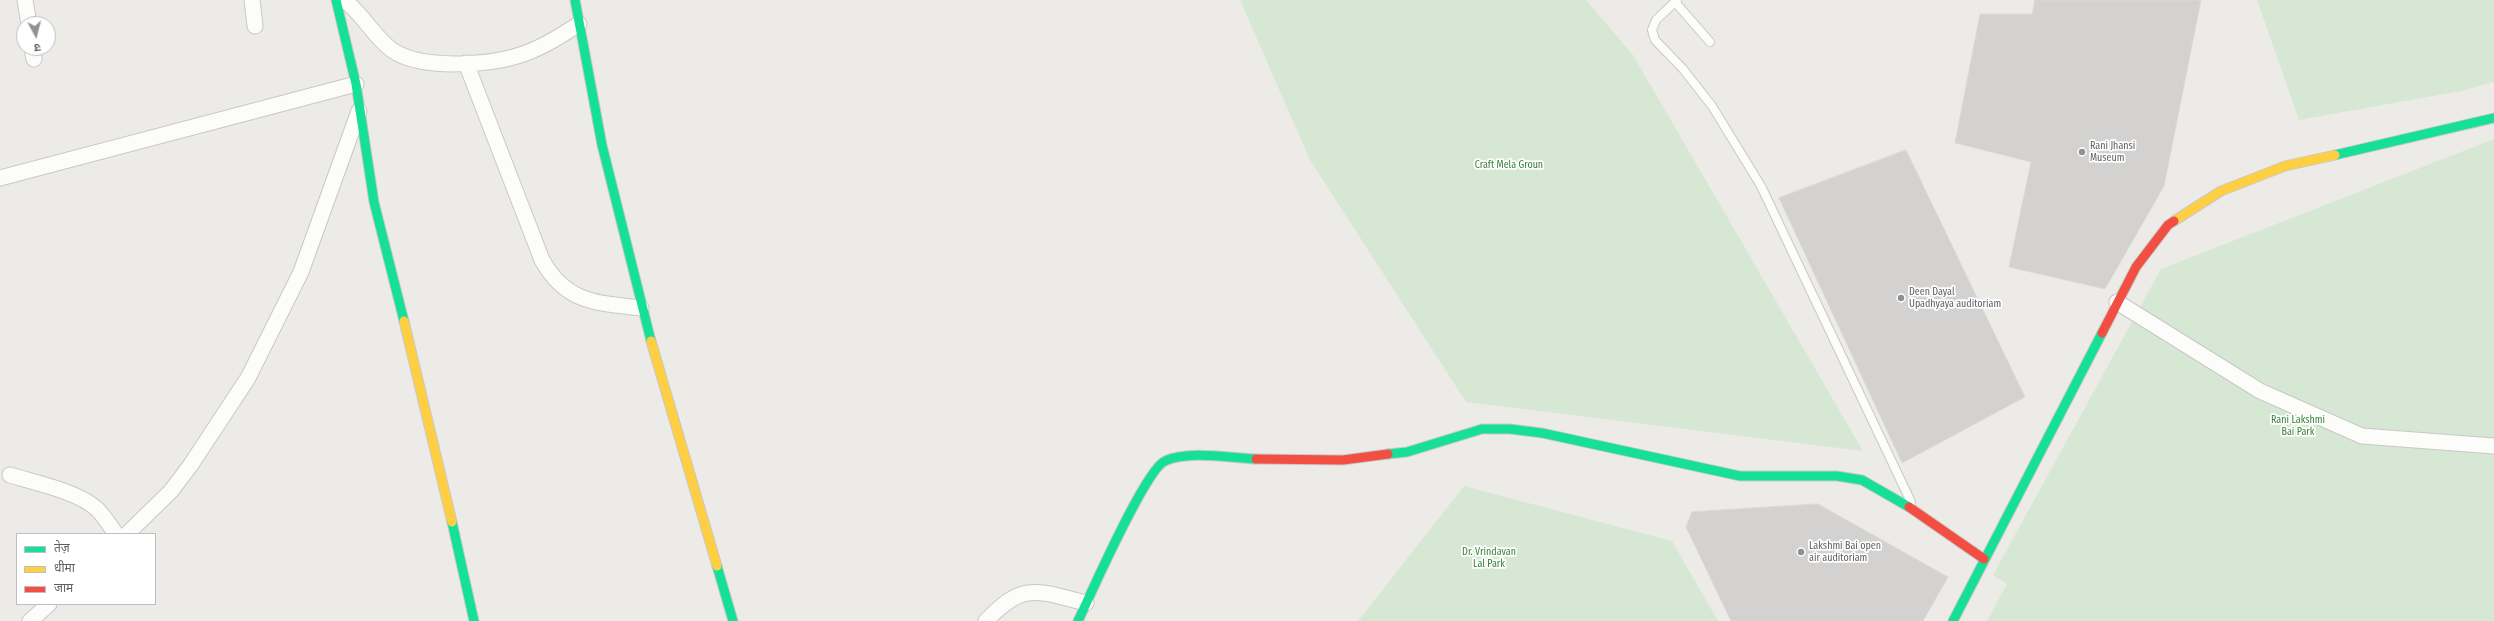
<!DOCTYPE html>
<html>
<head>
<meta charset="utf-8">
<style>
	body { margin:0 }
	#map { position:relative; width:2494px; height:621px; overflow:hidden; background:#edebe7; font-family:"Fira Sans Condensed","Noto Sans Devanagari",sans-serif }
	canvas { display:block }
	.legend { position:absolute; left:16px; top:533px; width:140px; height:72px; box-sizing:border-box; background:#fff; border:1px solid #bebfc1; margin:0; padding:5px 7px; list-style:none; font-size:12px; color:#5d6065 }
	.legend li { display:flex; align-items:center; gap:8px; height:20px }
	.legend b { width:20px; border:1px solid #bebfc1 }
	.north { position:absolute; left:16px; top:16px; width:40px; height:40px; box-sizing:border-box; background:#fff; border:1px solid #bebfc1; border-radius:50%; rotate:173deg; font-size:11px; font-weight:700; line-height:16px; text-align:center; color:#5d6065 }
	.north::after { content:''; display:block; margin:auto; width:14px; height:18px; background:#8f9192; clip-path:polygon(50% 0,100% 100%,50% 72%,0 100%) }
</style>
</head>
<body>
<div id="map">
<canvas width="2494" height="621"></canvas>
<ul class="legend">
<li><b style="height:5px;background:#16e098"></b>तेज़</li>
<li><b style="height:5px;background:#ffcf43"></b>धीमा</li>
<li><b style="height:5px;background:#f24e42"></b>जाम</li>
</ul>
<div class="north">उ</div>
</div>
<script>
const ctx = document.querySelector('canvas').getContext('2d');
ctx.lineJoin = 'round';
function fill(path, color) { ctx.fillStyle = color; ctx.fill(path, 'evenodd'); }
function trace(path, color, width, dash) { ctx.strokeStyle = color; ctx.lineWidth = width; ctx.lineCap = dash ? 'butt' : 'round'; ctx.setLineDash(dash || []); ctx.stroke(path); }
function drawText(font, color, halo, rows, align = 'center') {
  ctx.font = font + ' "Fira Sans Condensed",sans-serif'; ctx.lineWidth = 3.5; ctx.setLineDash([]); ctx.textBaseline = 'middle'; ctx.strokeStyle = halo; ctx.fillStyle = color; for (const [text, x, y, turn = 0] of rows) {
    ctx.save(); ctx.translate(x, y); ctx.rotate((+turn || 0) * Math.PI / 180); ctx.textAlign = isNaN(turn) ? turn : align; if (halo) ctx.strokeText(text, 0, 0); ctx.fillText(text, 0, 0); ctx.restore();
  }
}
fill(new Path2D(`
	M 1240,0 L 1586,0 L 1633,55 L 1863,451 L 1466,402 L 1310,160 Z
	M 2257,0 L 2494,0 L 2494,82 L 2461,91 L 2299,120 Z
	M 2494,139 L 2494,621 L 1987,621 L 2007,584 L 1993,575 L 2161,269 Z
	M 1464,486 L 1672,541 L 1718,621 L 1358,621 Z`), '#d6e8d3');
const building = new Path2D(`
	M 2035,0 L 2201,0 L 2164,186 L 2105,289 L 2009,267 L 2031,162 L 1955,143 L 1980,14 L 2032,14 Z
	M 1906,150 L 2025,397 L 1902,463 L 1779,198 Z
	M 1818,504 L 1948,577 L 1923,621 L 1731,621 L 1686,527 L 1692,512 Z`);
fill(building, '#d3d2d0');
trace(building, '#dcdad6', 1);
const lane = new Path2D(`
	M 1677,0 L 1656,20 L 1652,30 L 1655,40 L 1683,69 L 1712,106 L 1761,186 L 1911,502
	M 1675,2 L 1710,42`);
const street = new Path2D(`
	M 25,0 L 29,24
	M 252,0 L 255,26
	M 344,0 C 363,14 373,36 392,50 C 422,71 494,65 526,53 C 545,46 562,35 579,24
	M 32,48 L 34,59
	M 466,63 L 542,260 C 566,303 596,303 641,308
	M 0,178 L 356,84
	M 2117,302 L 2260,391 L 2362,436 L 2494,446
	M 10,475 C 35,483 77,491 97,509 C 104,516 110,526 116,534
	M 127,534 L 171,491 L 190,466 L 248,378 L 301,272 L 359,111
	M 30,621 L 49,604
	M 986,621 C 1024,581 1037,591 1086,603`);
const fast = new Path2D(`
	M 336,0 L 356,84 L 374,202 L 404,321
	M 575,0 L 602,145 L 651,341
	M 2335,155 L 2494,118
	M 1388,454 L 1407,452 L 1482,429 L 1510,429 L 1542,433 L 1740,476 L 1837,476 L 1862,480 L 1909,507
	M 452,522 L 474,621
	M 717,566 L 733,621
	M 1078,621 C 1091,594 1145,470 1165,461 C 1188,450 1231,458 1256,459
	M 1953,621 L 2102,333`);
const slow = new Path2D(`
	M 2174,221 L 2221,191 L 2285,166 L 2335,155
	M 404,321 L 452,522
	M 651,341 L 717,566`);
const jam = new Path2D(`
	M 2102,333 L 2136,267 L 2168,225 L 2174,221
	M 1256,459 L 1343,460 L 1388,454
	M 1909,507 L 1984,559`);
trace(lane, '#c8c8c8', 10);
trace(street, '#c8c8c8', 17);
trace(fast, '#c9c9c9', 11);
trace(slow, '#c9c9c9', 11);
trace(jam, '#c9c9c9', 11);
trace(lane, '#fcfcfb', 8);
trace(street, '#fcfcfb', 15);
trace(fast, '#16e098', 9);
trace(slow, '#ffcf43', 9);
trace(jam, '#f24e42', 9);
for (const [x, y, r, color] of [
	[2082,152,4,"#8f9192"],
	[1901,298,4,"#8f9192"],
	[1801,552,4,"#8f9192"]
]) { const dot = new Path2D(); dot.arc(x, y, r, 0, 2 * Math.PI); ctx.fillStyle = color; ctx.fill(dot); trace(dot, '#fff', 1.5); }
drawText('10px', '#5d6065', '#fff', [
	["Rani Jhansi",2090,146],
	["Museum",2090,158],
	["Deen Dayal",1909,292],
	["Upadhyaya auditoriam",1909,304],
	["Lakshmi Bai open",1809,546],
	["air auditoriam",1809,558]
], 'left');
drawText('10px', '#378139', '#fff', [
	["Craft Mela Groun",1509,165],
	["Rani Lakshmi",2298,420],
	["Bai Park",2298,432],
	["Dr. Vrindavan",1489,552],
	["Lal Park",1489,564]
]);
</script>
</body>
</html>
